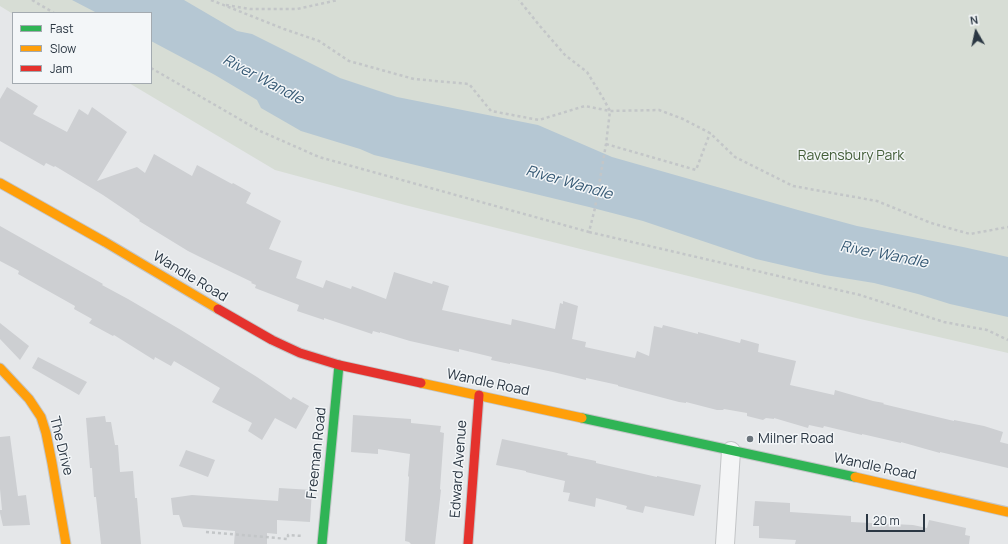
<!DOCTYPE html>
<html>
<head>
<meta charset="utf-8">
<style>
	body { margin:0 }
	#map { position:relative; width:1008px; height:544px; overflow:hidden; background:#e5e7e9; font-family:Manrope,sans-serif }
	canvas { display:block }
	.legend { position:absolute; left:12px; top:12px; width:140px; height:72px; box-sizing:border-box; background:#f3f6f8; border:1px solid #a3aab0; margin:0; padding:5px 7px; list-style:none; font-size:12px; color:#2b3743 }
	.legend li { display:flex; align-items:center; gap:8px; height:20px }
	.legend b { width:20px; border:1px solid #a3aab0 }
	.north { position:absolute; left:956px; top:12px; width:40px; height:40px; -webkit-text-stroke:3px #f3f6f8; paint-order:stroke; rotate:351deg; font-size:11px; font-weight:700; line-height:16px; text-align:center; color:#2b3743 }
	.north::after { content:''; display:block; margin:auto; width:14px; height:18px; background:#2b3743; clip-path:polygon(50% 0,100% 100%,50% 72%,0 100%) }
	.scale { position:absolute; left:866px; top:514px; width:59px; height:18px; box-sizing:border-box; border:2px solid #2b3743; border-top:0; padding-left:5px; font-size:12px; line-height:14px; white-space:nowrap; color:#2b3743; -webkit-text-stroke:3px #f3f6f8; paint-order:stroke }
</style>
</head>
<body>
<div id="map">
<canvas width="1008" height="544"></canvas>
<ul class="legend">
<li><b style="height:5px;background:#30b455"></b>Fast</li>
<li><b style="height:5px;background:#ff9f0a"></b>Slow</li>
<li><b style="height:5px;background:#e5322d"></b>Jam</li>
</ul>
<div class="north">N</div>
<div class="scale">20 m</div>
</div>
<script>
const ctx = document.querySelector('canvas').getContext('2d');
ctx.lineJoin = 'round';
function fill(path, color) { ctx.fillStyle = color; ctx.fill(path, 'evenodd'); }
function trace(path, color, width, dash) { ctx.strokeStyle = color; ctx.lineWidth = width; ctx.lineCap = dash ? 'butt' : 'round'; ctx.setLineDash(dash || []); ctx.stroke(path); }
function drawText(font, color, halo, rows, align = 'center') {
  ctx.font = font + ' Manrope,sans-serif'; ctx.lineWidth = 3; ctx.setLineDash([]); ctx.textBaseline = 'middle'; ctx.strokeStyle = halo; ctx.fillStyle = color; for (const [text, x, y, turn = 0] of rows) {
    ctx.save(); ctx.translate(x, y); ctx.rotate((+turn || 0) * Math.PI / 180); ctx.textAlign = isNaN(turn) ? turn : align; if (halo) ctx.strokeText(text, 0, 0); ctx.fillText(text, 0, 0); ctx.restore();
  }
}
fill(new Path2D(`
	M 0,0 L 1008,0 L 1008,353 L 856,318 L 405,205 L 275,170 L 129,83 L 151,83 L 151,13 L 13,13 L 13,14 L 0,6 Z`), '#d7ddd5');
fill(new Path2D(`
	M 72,0 L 184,0 L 237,31 L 252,34 L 340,78 L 397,97 L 538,125 L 612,157 L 798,210 L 857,226 L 963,247 L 1008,257 L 1008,317 L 950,304 L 918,294 L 874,283 L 825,275 L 756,259 L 643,221 L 589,207 L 374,155 L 360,149 L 301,131 L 261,108 L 257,100 L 215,75 L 151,41 L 151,13 L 97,13 Z`), '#b5c7d3');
fill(new Path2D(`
	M 7,87 L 38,106 L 33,114 L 67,132 L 79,109 L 88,115 L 92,107 L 127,132 L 97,181 L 137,167 L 145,173 L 154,154 L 192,176 L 197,165 L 232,184 L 233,183 L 251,193 L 246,203 L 281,221 L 269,249 L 302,261 L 296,278 L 323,288 L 326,280 L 351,289 L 352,286 L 386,299 L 394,272 L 432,284 L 433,281 L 449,286 L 442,310 L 511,325 L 512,319 L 555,329 L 560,303 L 563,304 L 563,301 L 578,306 L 572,339 L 586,342 L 585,347 L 635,358 L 637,351 L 649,356 L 654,326 L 662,328 L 663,325 L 698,334 L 698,332 L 740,343 L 741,339 L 759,344 L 758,352 L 796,361 L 790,385 L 834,395 L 835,390 L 873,401 L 884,403 L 883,404 L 954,421 L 954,420 L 984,426 L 1003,432 L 1000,442 L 1008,444 L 1008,468 L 940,452 L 940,453 L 901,442 L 901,443 L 862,434 L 862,435 L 824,426 L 823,428 L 809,425 L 808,428 L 774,418 L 774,419 L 766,418 L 763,420 L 747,416 L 747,413 L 724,409 L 723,410 L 717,410 L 686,402 L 686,403 L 679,402 L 618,386 L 618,385 L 586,378 L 586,380 L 553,372 L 510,363 L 510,364 L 491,360 L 492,357 L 459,349 L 459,352 L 410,341 L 380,332 L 380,333 L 373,331 L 372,334 L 324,318 L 324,320 L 297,311 L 299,305 L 255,288 L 256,285 L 251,283 L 252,282 L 198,256 L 188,251 L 139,221 L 140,220 L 103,195 L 55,166 L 54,167 L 46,163 L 44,166 L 0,141 L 0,99 Z
	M 0,226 L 103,284 L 102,285 L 128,299 L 181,330 L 257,377 L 291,400 L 293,397 L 309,406 L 296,429 L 275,418 L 262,440 L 248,431 L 252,423 L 212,402 L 220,388 L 174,361 L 171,366 L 155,357 L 154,360 L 114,335 L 113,336 L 89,323 L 92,319 L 74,309 L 75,306 L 18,274 L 19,271 L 0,261 Z
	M 0,323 L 29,346 L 20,360 L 0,339 Z
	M 38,357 L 87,382 L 79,395 L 32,368 Z
	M 353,415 L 411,419 L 411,423 L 441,426 L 440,432 L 444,433 L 440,489 L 441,490 L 435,544 L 411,544 L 409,542 L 405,541 L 409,477 L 408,476 L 410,454 L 378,449 L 378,454 L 351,452 Z
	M 105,416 L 106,422 L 111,422 L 115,445 L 118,445 L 120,472 L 133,471 L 135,498 L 137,498 L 141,544 L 101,544 L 96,497 L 94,497 L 92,468 L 90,468 L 86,418 Z
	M 10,436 L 18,496 L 26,495 L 30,525 L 3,526 L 0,513 L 0,510 L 2,510 L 0,489 L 0,437 Z
	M 502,439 L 568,453 L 567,455 L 596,461 L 596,463 L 657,477 L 657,476 L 701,485 L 694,516 L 645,506 L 643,513 L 626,509 L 627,506 L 596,498 L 595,507 L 568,501 L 570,493 L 563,492 L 565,481 L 526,472 L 526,471 L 496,465 Z
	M 186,450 L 215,460 L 208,477 L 179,466 Z
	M 279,488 L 312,490 L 310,522 L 277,520 L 277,534 L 267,533 L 267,544 L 234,544 L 235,531 L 183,527 L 179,515 L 173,515 L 171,498 L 192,495 L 278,501 Z
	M 755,501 L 790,503 L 790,512 L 851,516 L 851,522 L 913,525 L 927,528 L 929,520 L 966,528 L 965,535 L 970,536 L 969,544 L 795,544 L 796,540 L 759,538 L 759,526 L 753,526 Z`), '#cdcfd2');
const street = new Path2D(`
	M 725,544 L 731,451`);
const fast = new Path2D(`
	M 582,418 L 855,477
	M 322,544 L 339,365`);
const slow = new Path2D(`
	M 0,183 L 105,242 L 218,309
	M 0,368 L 29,399 L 41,417 L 46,433 L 52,463 L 66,544
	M 421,383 L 582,418
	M 855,477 L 1008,512`);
const jam = new Path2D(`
	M 218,309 L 272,340 L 300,353 L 339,365 L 421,383
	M 468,544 L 479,395`);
trace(street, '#c3c5c7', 20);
trace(fast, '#c3c5c7', 11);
trace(slow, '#c3c5c7', 11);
trace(jam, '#c3c5c7', 11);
trace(new Path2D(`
	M 32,0 L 54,13
	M 211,0 L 284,29 L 319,41 L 349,61 L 414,79 L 469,84 L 491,111 L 539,120 L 585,106 L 610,111 L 659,110 L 683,119 L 710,133 L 735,157 L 793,186 L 877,201 L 931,223 L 970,234 L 1008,227
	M 226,5 L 250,9 L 297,9 L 338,0
	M 151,68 L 260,131 L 319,157 L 589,232 L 595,208 L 606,144 L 610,111 L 603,98 L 587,72 L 565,55 L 539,25 L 519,0
	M 606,144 L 696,170 L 710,133
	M 589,232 L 860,295 L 944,322 L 987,330 L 1008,340
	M 206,532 L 288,539 L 288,535 L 303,536`), '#c3c6c8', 2.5, [3, 3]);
trace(street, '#f4f5f6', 18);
trace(fast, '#30b455', 9);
trace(slow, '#ff9f0a', 9);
trace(jam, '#e5322d', 9);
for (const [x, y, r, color] of [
	[750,439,4,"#6c757d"]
]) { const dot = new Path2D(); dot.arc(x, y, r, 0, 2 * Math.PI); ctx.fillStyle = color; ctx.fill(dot); trace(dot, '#f3f6f8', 1.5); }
drawText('14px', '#445e39', '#f3f6f8', [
	["Ravensbury Park",851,156]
]);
drawText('14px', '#2b3743', '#f3f6f8', [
	["Wandle Road",190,277,31],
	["Wandle Road",488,383,12],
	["The Drive",61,446,76],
	["Freeman Road",317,453,-84],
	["Wandle Road",875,467,12],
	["Edward Avenue",459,469,-86]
]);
drawText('14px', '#2b3743', '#f3f6f8', [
	["Milner Road",758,439]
], 'left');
drawText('italic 15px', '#375a75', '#f3f6f8', [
	["River Wandle",263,80,28],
	["River Wandle",569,183,16],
	["River Wandle",884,255,11]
]);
</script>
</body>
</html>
